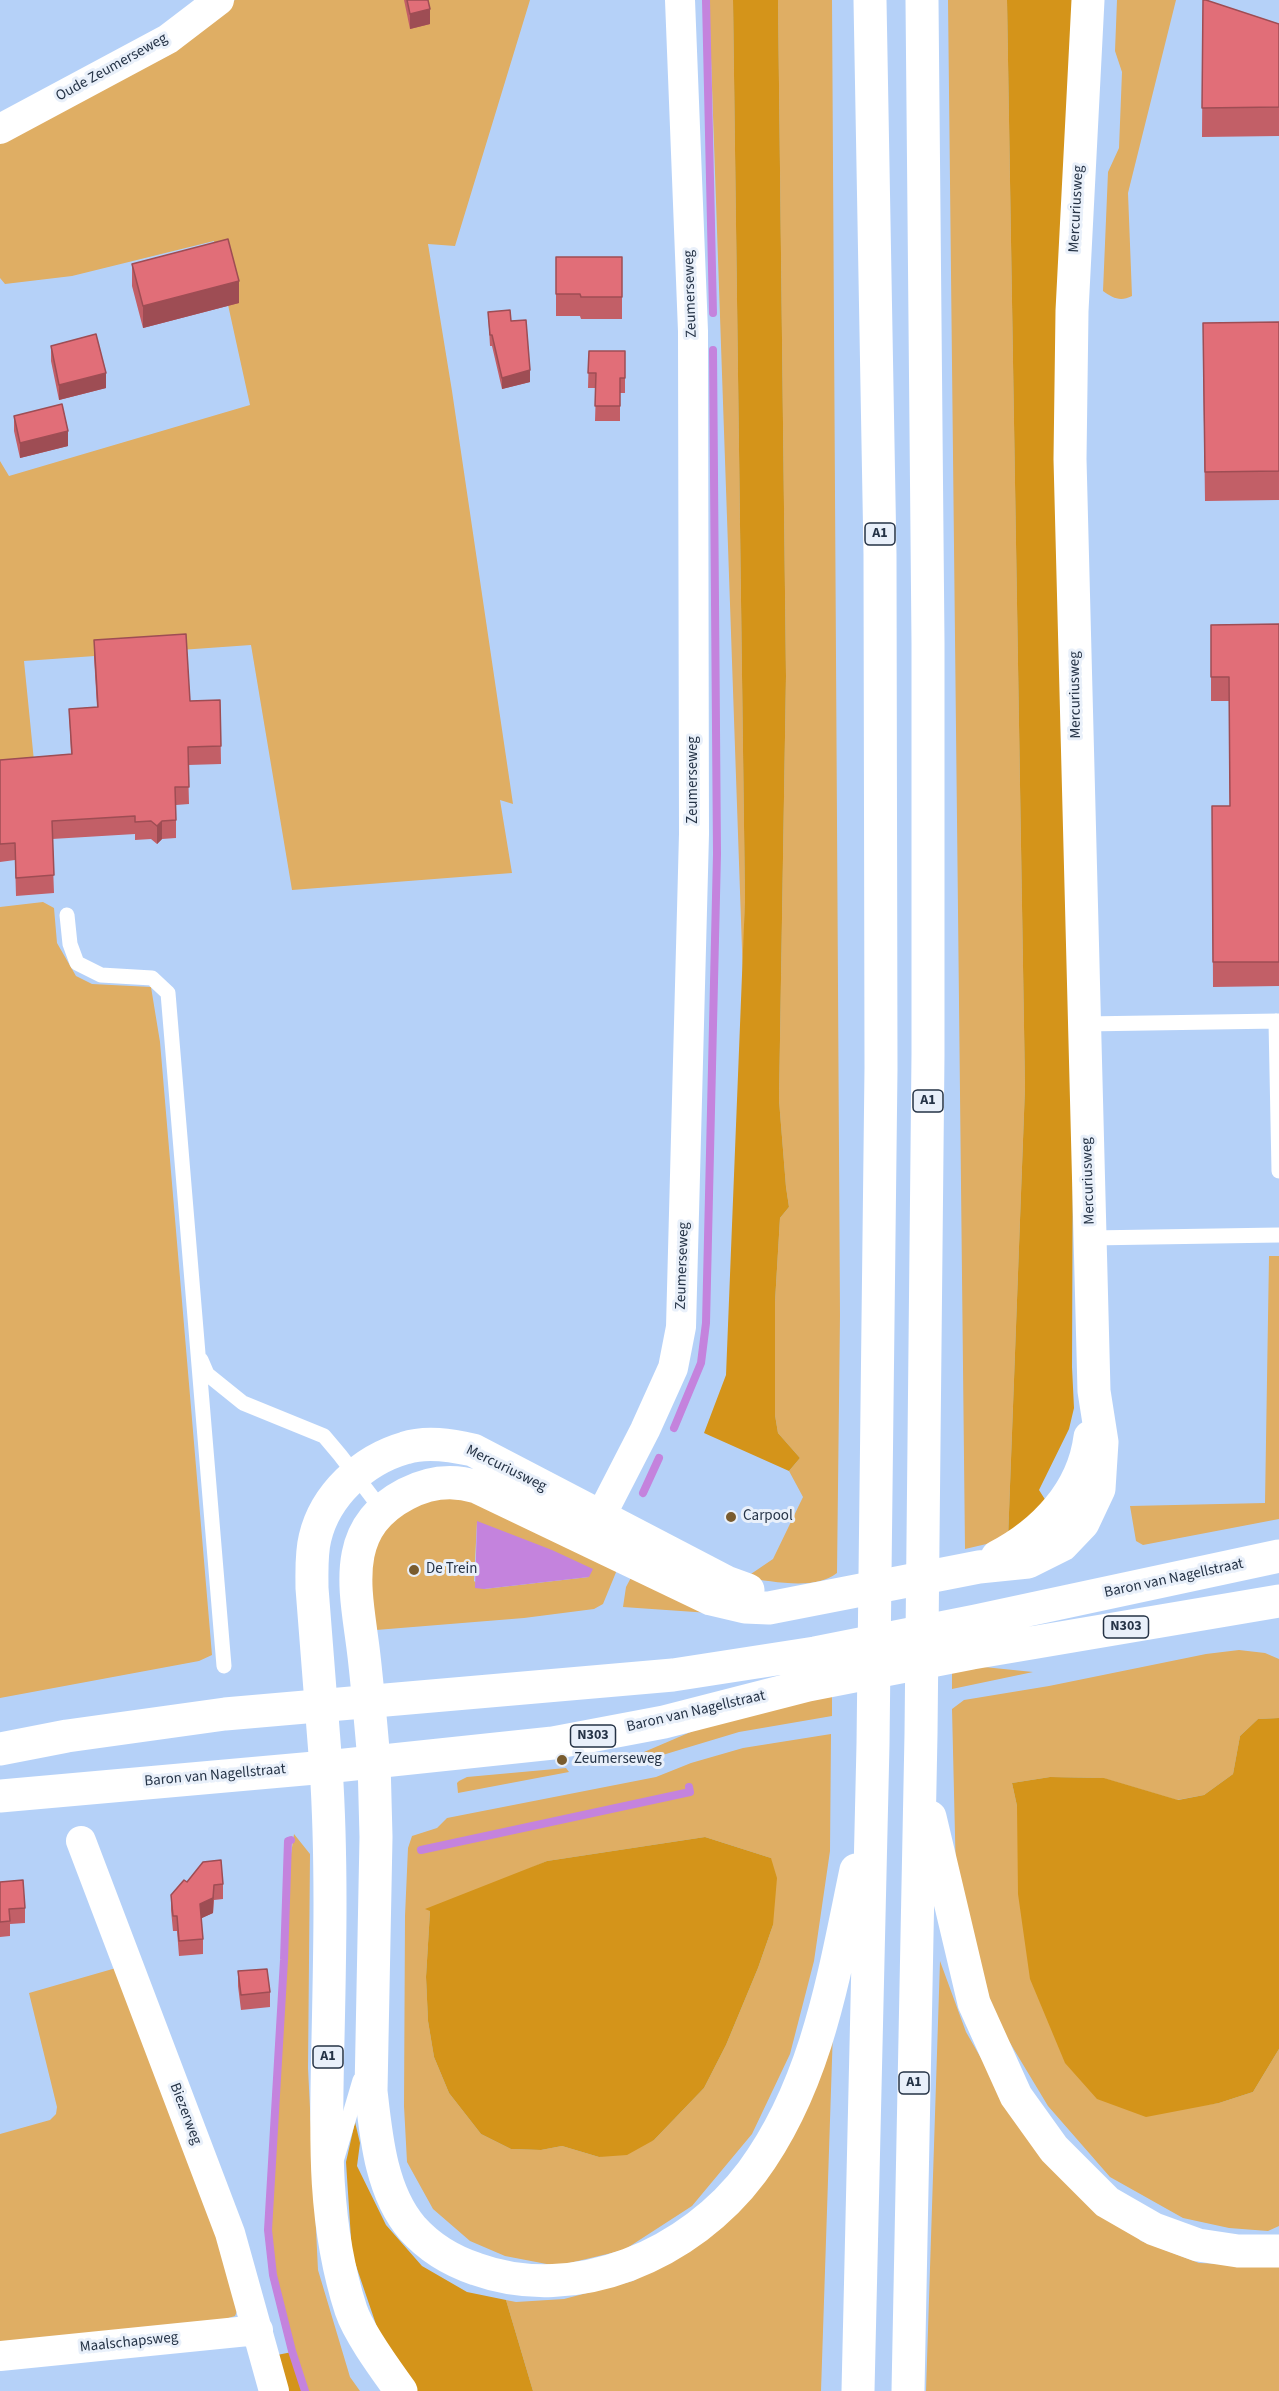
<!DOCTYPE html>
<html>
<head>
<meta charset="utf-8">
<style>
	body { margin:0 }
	canvas { display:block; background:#b5d1f8 }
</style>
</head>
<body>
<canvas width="1279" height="2391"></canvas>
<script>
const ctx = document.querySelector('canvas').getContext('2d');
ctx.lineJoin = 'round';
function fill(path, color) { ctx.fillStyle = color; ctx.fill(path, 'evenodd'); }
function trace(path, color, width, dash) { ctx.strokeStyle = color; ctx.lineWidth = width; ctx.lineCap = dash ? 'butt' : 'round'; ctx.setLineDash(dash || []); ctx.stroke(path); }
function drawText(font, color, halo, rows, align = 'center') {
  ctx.font = font + ' "Source Sans 3",sans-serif'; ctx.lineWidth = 6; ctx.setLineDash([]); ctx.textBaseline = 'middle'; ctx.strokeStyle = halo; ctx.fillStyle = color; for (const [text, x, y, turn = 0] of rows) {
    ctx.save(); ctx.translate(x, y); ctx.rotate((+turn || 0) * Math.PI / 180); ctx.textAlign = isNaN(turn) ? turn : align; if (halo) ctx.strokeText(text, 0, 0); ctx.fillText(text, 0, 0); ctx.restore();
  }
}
fill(new Path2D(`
	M 235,0 L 530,0 L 455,246 L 428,244 L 452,391 L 513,804 L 500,800 L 512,873 L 292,890 L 251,645 L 24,661 L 35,771 L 0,775 L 0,461 L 9,476 L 250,405 L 214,241 L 72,276 L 5,284 L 0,278 L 0,143 L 171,54 Z
	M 709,0 L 733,0 L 745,900 L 743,978 Z
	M 778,0 L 832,0 L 840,1315 L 837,1573 C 814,1591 773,1581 745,1578 L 773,1559 L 803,1497 L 789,1471 L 800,1458 L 778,1433 L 775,1415 L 775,1302 L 780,1218 L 789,1207 L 786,1187 L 779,1100 L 786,676 Z
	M 948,0 L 1007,0 L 1025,1087 L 1008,1539 L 965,1549 Z
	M 1117,0 L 1176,0 L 1128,193 L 1132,296 C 1120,302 1113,298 1103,291 L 1108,172 L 1119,148 L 1122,72 L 1115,51 Z
	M 43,902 L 54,908 L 57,943 L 76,976 L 92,984 L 151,987 L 160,1042 L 212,1655 L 199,1661 L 0,1698 L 0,907 Z
	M 1269,1256 L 1279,1256 L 1279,1519 L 1143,1545 L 1136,1541 L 1130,1506 L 1265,1503 Z
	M 453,1490 L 619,1565 L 603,1604 L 594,1609 L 524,1618 L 376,1630 L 363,1600 L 371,1540 L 390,1513 ZM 477,1522 L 589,1577 L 484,1589 L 474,1581 Z
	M 635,1570 L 724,1614 L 623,1607 L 626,1587 Z
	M 1239,1650 L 1265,1653 L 1279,1659 L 1279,1718 L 1258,1719 L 1240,1736 L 1233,1774 L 1204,1795 L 1177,1800 L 1103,1778 L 1050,1777 L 1012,1783 L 1017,1806 L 1192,2107 L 1219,2103 L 1253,2092 L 1279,2049 L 1279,2226 L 1268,2231 L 1229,2228 L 1183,2218 L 1110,2177 L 1048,2106 L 995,2018 L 956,1877 L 952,1709 L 964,1700 L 1049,1686 L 1206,1654 Z
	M 984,1667 L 1033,1672 L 952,1689 L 952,1668 Z
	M 832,1693 L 832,1716 L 739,1732 L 646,1760 L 644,1752 L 742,1710 Z
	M 831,1734 L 830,1851 L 814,1961 L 790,2054 L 752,2134 L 692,2206 L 624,2250 L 557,2266 L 505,2256 L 470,2241 L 433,2209 L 407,2162 L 404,2106 L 405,1916 L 408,1848 L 412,1836 L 437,1828 L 447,1818 L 656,1777 L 691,1763 L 743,1748 ZM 705,1837 L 771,1858 L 773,1925 L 758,1968 L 726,2045 L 704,2088 L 654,2140 L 599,2157 L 562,2146 L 541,2150 L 511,2149 L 481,2134 L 449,2093 L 434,2057 L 428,2021 L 426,1977 L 430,1911 L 547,1861 Z
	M 566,1768 L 569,1772 L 458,1793 L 457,1783 L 459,1781 L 467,1777 Z
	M 294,1834 L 310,1854 L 308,2068 L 318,2270 L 350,2377 L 360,2391 L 307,2391 L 292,2352 L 270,2278 L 269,2194 L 277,2026 L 287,1881 Z
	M 940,1961 L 966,2032 L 1027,2138 L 1141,2241 L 1199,2263 L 1245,2265 L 1279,2263 L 1279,2391 L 926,2391 Z
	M 116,1968 L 242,2299 L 235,2316 L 212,2323 L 0,2348 L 0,2134 L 50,2120 L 56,2114 L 57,2107 L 29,1993 Z
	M 833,2030 L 821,2391 L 533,2391 L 506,2300 L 516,2302 L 564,2299 L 633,2281 L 693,2248 Z`), '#dfae64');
fill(new Path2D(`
	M 733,0 L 778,0 L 786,676 L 779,1100 L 786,1187 L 789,1207 L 780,1218 L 775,1302 L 775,1415 L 778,1433 L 800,1458 L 789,1471 L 704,1433 L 726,1375 L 745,900 Z
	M 1007,0 L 1077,0 L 1072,1367 L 1074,1408 L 1069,1429 L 1039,1490 L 1046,1501 L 1008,1539 L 1025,1087 Z
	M 1279,1718 L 1279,2049 L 1253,2092 L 1219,2103 L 1146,2117 L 1097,2099 L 1065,2063 L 1030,1979 L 1018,1894 L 1017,1806 L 1012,1783 L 1050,1777 L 1104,1778 L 1178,1800 L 1204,1795 L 1233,1774 L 1240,1736 L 1258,1719 Z
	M 705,1837 L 771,1858 L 777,1878 L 773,1925 L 758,1968 L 726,2045 L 704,2088 L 654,2140 L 627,2155 L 599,2157 L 562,2146 L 541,2150 L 511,2149 L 481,2134 L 449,2093 L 434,2057 L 428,2021 L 426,1977 L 430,1911 L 425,1909 L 547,1861 Z
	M 355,2122 L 360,2143 L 357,2166 L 386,2225 L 422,2266 L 467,2292 L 506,2300 L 533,2391 L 416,2391 L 381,2339 L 352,2254 L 346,2162 Z
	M 292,2352 L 307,2391 L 281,2391 L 272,2356 Z`), '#d4941a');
fill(new Path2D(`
	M 477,1521 L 552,1550 L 593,1569 L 589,1577 L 484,1589 L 475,1588 Z`), '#c483dd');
trace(new Path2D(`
	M 706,0 L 713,313
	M 674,1428 L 701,1363 L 706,1323 L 717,854 L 713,350
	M 643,1493 L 659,1458
	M 291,1840 L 288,1841 L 284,1960 L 268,2230 L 273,2275 L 292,2351 L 305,2391
	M 421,1850 L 690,1792 L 689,1787`), '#c483dd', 8);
trace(new Path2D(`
	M 67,915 L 70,944 L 77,963 L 101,975 L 152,978 L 168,993 L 224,1666
	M 1276,1021 L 1279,1171
	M 1084,1024 L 1279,1021
	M 1090,1238 L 1279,1235
	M 201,1360 L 207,1374 L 243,1403 L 324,1436 L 340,1455 L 382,1510
	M 337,2158 L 360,2080`), '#fff', 15);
trace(new Path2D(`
	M 0,129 L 168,39 L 219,0
	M 590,1537 L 645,1430 L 673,1368 L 681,1327 L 694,834 L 693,331 L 680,0
	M 81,1841 L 230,2233 L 274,2391
	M 0,2356 L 258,2330`), '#fff', 30);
trace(new Path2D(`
	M 997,1557 C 1043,1533 1083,1492 1090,1437
	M 374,1761 C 371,1726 368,1691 364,1656 C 357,1594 337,1530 406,1494 C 429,1482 452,1479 477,1487 L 711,1599 L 745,1607 L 769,1608 L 979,1567 L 1028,1562 L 1062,1545 L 1083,1523 L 1099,1489 L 1102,1442 L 1094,1391 L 1070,459 L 1072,311 L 1088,0
	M 326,1767 L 312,1588 C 312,1571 311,1554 315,1538 C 325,1495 363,1460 405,1448 C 426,1441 451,1445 473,1450 L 726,1582 L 748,1590`), '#fff', 33);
trace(new Path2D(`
	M 0,1749 L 67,1736 L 225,1714 L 673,1675 L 815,1653 L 976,1621 L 1279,1556
	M 0,1796 L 326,1767 L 553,1743 L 664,1722 L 808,1685 L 972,1653 L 1279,1601`), '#fff', 33);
trace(new Path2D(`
	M 374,1761 L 376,1837 L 371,2091 C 376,2136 381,2192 412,2228 C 429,2247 452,2261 476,2269 C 576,2305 691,2254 752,2172 C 817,2084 834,1975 856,1870
	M 326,1767 C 332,1858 330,1948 328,2039 C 326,2131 322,2221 351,2310 C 359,2334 386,2370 401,2391
	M 930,1817 L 974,2003 L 1016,2096 L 1054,2149 L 1107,2202 L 1154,2229 L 1198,2245 L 1238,2251 L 1279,2251
	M 858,2391 L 873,1744 L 881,1068 L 880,554 L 870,0
	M 908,2391 L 921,1734 L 928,1054 L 928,643 L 922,0`), '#fff', 33);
fill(new Path2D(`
	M 404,0 L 428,0 L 430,24 L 410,29 Z
	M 1203,0 L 1279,24 L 1279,136 L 1202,137 Z
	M 556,257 L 622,257 L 622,319 L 581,319 L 580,316 L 556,316 Z
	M 132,264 L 239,303 L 143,328 L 132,286 Z
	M 488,312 L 511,321 L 530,382 L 502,389 L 492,346 L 490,346 Z
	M 1279,322 L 1279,500 L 1205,501 L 1203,352 Z
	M 51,346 L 106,388 L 59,400 L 51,361 Z
	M 589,351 L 625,351 L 625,393 L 620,393 L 620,421 L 595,421 L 596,388 L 588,388 Z
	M 14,416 L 68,446 L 20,458 L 14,431 Z
	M 1279,624 L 1279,986 L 1213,987 L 1212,806 L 1230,806 L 1229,701 L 1211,701 L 1211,625 Z
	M 94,640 L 190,701 L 220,700 L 221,764 L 188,765 L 189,804 L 176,805 L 176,838 L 162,839 L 157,844 L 151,839 L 135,840 L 135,834 L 52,839 L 54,893 L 16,896 L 15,860 L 0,862 L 0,760 L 71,754 L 69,709 L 97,707 L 94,657 Z
	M 0,1882 L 25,1908 L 25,1923 L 10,1924 L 10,1936 L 0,1937 Z
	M 187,1882 L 223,1884 L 223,1899 L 214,1900 L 213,1913 L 201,1918 L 203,1939 L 203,1954 L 179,1956 L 177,1931 L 173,1931 L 171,1910 L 171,1895 Z
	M 238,1971 L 270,1992 L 270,2007 L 241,2010 L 238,1986 Z`), '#c25f67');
fill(new Path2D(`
	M 430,9 L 430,24 L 410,29 L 410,14 Z
	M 239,281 L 239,303 L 143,328 L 143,306 Z
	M 530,370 L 530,382 L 502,389 L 502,378 Z
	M 106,373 L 106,388 L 59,400 L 59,385 Z
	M 68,431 L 68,446 L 20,458 L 20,443 Z
	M 162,821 L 162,839 L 157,844 L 157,826 Z
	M 214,1885 L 213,1913 L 200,1919 L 200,1904 Z`), '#9e4d54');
const building = new Path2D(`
	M 407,0 L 428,0 L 430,9 L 410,14 Z
	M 1203,0 L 1206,0 L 1279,24 L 1279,107 L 1202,108 Z
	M 228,239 L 239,281 L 143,306 L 132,264 Z
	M 556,257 L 622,257 L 622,297 L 581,297 L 580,294 L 556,294 Z
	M 510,310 L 511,321 L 526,320 L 530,370 L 502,378 L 492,335 L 490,335 L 488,312 Z
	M 1279,322 L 1279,471 L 1205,472 L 1203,323 Z
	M 96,334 L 106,373 L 59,385 L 51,346 Z
	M 589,351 L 625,351 L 625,378 L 620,378 L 620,406 L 595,406 L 596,373 L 588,373 Z
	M 62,404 L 68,431 L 20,443 L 14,416 Z
	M 1279,624 L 1279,962 L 1213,962 L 1212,806 L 1230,806 L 1229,677 L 1211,677 L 1211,625 Z
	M 186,634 L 190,701 L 220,700 L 221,746 L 188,747 L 189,787 L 175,787 L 176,820 L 162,821 L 157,826 L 151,821 L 135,822 L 135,816 L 52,821 L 54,875 L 16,878 L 15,843 L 0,844 L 0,760 L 72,754 L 69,709 L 98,707 L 94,640 Z
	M 221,1860 L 223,1884 L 214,1885 L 213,1898 L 200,1904 L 203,1939 L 179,1941 L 177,1916 L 173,1916 L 171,1895 L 184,1880 L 187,1882 L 203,1862 Z
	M 23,1880 L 25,1908 L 9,1909 L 10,1921 L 0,1922 L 0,1882 Z
	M 267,1969 L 270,1992 L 241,1995 L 238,1971 Z`);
fill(building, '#e16e78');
trace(building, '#9e4d54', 1.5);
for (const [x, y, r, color] of [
	[731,1517,6,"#795c2f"],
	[414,1570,6,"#795c2f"],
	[562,1760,6,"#795c2f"]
]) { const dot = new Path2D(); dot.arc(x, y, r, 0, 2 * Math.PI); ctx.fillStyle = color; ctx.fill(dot); trace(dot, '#e9f0fa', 2); }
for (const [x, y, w] of [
	[880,534,30],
	[928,1101,30],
	[1126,1627,45],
	[593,1736,45],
	[328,2057,30],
	[914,2083,30]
]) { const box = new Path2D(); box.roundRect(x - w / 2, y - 11, w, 22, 4.5); ctx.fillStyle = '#e9f0fa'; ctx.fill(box); trace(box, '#253346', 1.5); }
drawText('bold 14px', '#253346', null, [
	["A1",880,534],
	["A1",928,1101],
	["N303",1126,1627],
	["N303",593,1736],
	["A1",328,2057],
	["A1",914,2083]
]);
drawText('15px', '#253346', '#e9f0fa', [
	["Oude Zeumerseweg",112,68,-29],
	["Mercuriusweg",1077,209,-87],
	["Zeumerseweg",691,294,-92],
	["Mercuriusweg",1076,695,-91],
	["Zeumerseweg",694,780,-90],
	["Mercuriusweg",1089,1181,-92],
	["Zeumerseweg",683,1266,-88],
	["Mercuriusweg",506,1469,26],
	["Baron van Nagellstraat",1174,1579,-12],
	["Baron van Nagellstraat",696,1712,-13],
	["Baron van Nagellstraat",215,1776,-5],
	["Biezerweg",185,2114,69],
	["Maalschapsweg",129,2343,-6]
]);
drawText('15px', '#253346', '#e9f0fa', [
	["Carpool",743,1517],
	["De Trein",426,1570],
	["Zeumerseweg",574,1760]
], 'left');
</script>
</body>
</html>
